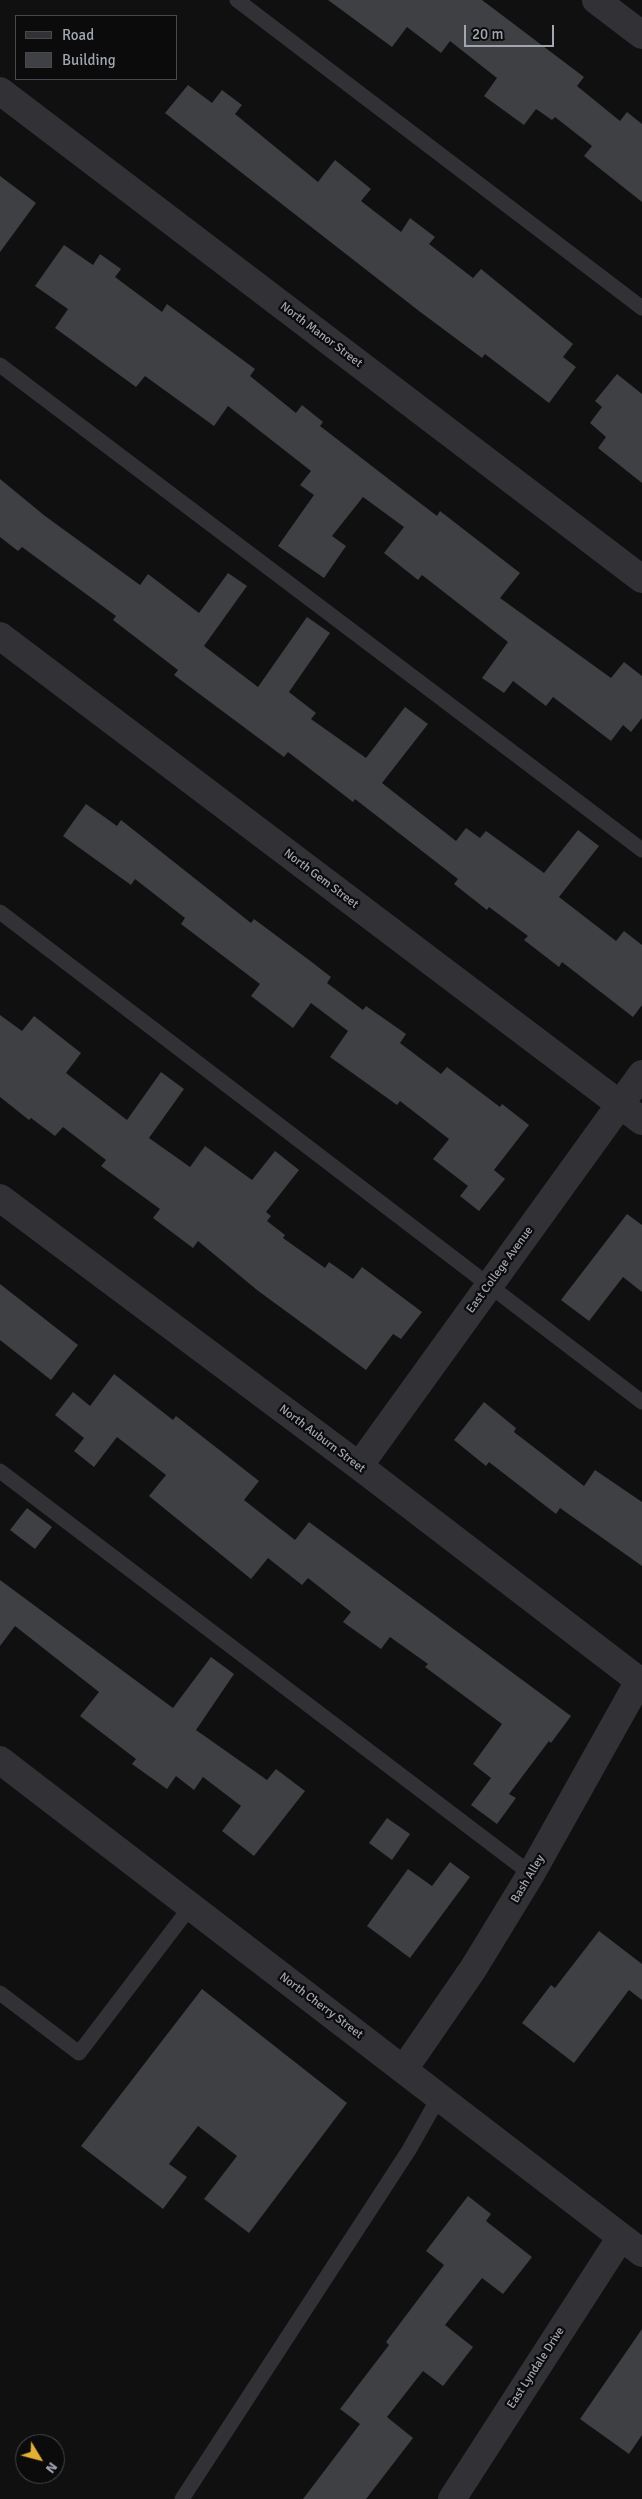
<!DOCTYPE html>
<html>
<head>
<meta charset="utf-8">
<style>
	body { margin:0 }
	#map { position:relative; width:642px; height:2499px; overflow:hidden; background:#101011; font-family:Signika,sans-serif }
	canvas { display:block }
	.legend { position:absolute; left:15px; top:15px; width:162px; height:65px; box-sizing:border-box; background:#0b0b0c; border:1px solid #47494e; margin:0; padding:6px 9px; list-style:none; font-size:15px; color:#a2a6b1 }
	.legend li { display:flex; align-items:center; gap:10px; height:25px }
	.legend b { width:25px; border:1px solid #47494e }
	.north { position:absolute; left:15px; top:2434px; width:50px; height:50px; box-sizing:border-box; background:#0b0b0c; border:1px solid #47494e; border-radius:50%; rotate:127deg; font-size:14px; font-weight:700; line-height:20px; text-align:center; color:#a2a6b1 }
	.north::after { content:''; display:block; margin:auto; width:18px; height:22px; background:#e3b036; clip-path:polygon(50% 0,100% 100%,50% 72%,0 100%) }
	.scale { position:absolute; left:464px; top:25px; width:90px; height:22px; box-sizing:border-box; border:2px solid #a2a6b1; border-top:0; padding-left:6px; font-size:15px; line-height:18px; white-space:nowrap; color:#a2a6b1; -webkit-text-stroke:4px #0b0b0c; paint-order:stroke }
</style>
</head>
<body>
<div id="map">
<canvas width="642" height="2499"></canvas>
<ul class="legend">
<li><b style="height:6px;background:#323236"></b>Road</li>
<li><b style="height:14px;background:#3f4044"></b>Building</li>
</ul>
<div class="north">N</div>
<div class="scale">20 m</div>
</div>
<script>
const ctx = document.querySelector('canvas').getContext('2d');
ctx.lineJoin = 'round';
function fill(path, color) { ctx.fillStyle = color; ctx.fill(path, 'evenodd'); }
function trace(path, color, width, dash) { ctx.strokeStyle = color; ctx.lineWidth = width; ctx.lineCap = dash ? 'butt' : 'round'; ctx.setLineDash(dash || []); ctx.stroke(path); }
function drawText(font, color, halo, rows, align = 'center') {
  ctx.font = font + ' Signika,sans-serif'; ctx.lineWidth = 4.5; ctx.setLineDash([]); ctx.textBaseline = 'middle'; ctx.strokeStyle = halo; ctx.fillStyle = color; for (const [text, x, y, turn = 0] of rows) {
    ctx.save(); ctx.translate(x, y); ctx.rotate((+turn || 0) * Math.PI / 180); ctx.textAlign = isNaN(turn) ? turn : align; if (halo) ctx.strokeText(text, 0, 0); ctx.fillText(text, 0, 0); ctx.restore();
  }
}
fill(new Path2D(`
	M 328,0 L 482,0 L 584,77 L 577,86 L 620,121 L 627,112 L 642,124 L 642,202 L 584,156 L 592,146 L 555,117 L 552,120 L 536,109 L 524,125 L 484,96 L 497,78 L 450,41 L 441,53 L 407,27 L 392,47 Z
	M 188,85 L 212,103 L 222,90 L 242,105 L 235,114 L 318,182 L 335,160 L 371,189 L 361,201 L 401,232 L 410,218 L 435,237 L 429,244 L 473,278 L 481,269 L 573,344 L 563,357 L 576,367 L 549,403 L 485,354 L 482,358 L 419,311 L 165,113 Z
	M 0,176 L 36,203 L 0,252 Z
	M 64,245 L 93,265 L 100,254 L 121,269 L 115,277 L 162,312 L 167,304 L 255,369 L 250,376 L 296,413 L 302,405 L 323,422 L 320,426 L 399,487 L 437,516 L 440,511 L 520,573 L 500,598 L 611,678 L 624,662 L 642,676 L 642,718 L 631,732 L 623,725 L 611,741 L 553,697 L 546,706 L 513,681 L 504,693 L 482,678 L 508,642 L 422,575 L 418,580 L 384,553 L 404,527 L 363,497 L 332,536 L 346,546 L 324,578 L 278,546 L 314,495 L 300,485 L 311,471 L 228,406 L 214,426 L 145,376 L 136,387 L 55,328 L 68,309 L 35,286 Z
	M 617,374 L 642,394 L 642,483 L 598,448 L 606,437 L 590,423 L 602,407 L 595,401 Z
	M 0,479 L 45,516 L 140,585 L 148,574 L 199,613 L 228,573 L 247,586 L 204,646 L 258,687 L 307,617 L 330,633 L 289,692 L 316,713 L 311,719 L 366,758 L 405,707 L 428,724 L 382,783 L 456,841 L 466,828 L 480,838 L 486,831 L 544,873 L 578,830 L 599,846 L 559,897 L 616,941 L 624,931 L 642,945 L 642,1005 L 633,1017 L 562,962 L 559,967 L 537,950 L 524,940 L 528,936 L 489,907 L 487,910 L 454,884 L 458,879 L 355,799 L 353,802 L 288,752 L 284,757 L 174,675 L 178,670 L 113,620 L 116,616 L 22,547 L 18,551 L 0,537 Z
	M 86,804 L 117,826 L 121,820 L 251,923 L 254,919 L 313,963 L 331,977 L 327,983 L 363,1010 L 366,1006 L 406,1034 L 400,1043 L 441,1074 L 447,1067 L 500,1107 L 502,1104 L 529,1125 L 494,1170 L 505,1179 L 479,1211 L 460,1196 L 468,1186 L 433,1159 L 449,1139 L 400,1101 L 397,1105 L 330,1057 L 348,1031 L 311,1003 L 293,1028 L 251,996 L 260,984 L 181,924 L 185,918 L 135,879 L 131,885 L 63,836 Z
	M 0,1015 L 22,1031 L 34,1016 L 81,1053 L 66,1073 L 127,1120 L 161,1072 L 184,1089 L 149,1138 L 190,1167 L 205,1146 L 252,1180 L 275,1151 L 299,1170 L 266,1212 L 271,1216 L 267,1221 L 285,1235 L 283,1238 L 325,1268 L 329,1262 L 353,1279 L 362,1267 L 422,1312 L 401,1339 L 393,1334 L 366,1370 L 257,1290 L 198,1241 L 193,1248 L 153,1218 L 160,1209 L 101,1166 L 106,1160 L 63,1127 L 55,1136 L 31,1118 L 29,1120 L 0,1097 Z
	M 627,1214 L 642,1225 L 642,1292 L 623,1277 L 589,1321 L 561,1300 Z
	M 0,1284 L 78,1345 L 51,1380 L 0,1340 Z
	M 114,1374 L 173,1420 L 176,1416 L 259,1481 L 244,1500 L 295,1540 L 309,1522 L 571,1716 L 551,1743 L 549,1741 L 509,1794 L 516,1798 L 497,1824 L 471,1805 L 491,1778 L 473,1764 L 502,1724 L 425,1667 L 428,1664 L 390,1637 L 381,1649 L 343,1622 L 351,1612 L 308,1578 L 302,1585 L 268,1558 L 251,1579 L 149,1496 L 166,1475 L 117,1437 L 94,1467 L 74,1451 L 84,1438 L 55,1415 L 73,1392 L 90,1406 Z
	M 484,1402 L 516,1428 L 514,1432 L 584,1486 L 595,1470 L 642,1502 L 642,1566 L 560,1508 L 556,1514 L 489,1462 L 486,1466 L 454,1440 Z
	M 27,1508 L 52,1527 L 35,1549 L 10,1530 Z
	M 0,1580 L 173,1708 L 211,1657 L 234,1674 L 196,1730 L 267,1780 L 276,1769 L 305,1791 L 254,1856 L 222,1831 L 241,1806 L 203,1777 L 194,1790 L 176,1776 L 167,1789 L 132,1764 L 136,1759 L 80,1716 L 99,1692 L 15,1626 L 0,1646 Z
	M 387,1818 L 410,1834 L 392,1860 L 369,1843 Z
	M 450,1862 L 470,1877 L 410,1958 L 367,1926 L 408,1869 L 432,1886 Z
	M 599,1931 L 642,1964 L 642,2000 L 629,1990 L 574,2063 L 522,2023 L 551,1985 L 555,1988 Z
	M 202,1989 L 347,2103 L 249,2233 L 204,2199 L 237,2156 L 198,2126 L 169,2164 L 187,2177 L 163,2209 L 81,2146 Z
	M 468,2196 L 491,2214 L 486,2221 L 532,2257 L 503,2294 L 482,2278 L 445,2325 L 473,2347 L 443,2386 L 423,2371 L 387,2417 L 413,2438 L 366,2499 L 303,2499 L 360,2424 L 340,2409 L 389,2345 L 386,2342 L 444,2265 L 426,2251 Z
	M 642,2329 L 642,2435 L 629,2454 L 580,2419 Z`), '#3f4044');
trace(new Path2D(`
	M 237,0 L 642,308
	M 0,365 L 642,850
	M 0,912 L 642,1402
	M 0,1471 L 531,1874
	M 0,1993 L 79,2053 L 191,1906
	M 182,2499 L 409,2150 L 439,2097`), '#323236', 15);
trace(new Path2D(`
	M 596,0 L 642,35
	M 0,91 L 642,579
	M 0,636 L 642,1121
	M 0,1198 L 359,1466 L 642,1683
	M 359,1466 L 642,1074
	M 0,1760 L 642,2253
	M 404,2069 L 473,1969 L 531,1874 L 639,1681
	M 452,2499 L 621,2237`), '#323236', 28);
drawText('12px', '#a2a6b1', '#0b0b0c', [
	["North Manor Street",321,335,37],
	["North Gem Street",321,879,37],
	["East College Avenue",500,1270,-54],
	["North Auburn Street",322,1439,37],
	["Bash Alley",528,1879,-59],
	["North Cherry Street",321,2006,37],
	["East Lyndale Drive",536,2368,-57]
]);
</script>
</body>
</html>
